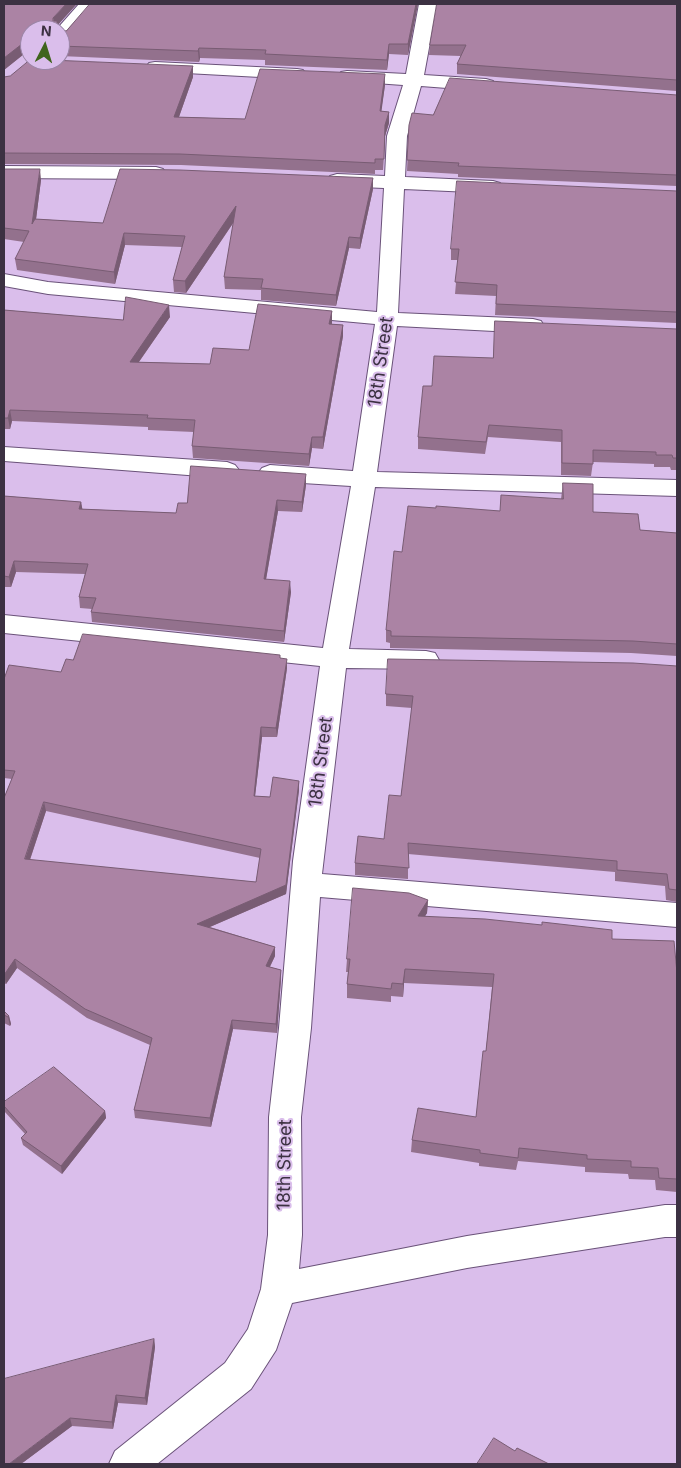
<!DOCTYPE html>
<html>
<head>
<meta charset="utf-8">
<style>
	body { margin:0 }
	#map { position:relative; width:681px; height:1468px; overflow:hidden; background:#dabeeb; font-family:Inter,sans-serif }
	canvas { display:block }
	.frame { position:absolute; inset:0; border:5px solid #3c3142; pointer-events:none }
	.north { position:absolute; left:20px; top:20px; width:50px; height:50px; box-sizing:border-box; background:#dabeeb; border:1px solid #9b86a7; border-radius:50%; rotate:5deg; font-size:14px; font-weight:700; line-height:20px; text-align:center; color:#3c3142 }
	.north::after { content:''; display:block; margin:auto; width:18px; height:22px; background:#3f641c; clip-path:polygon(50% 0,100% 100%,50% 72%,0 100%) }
</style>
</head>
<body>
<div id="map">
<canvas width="681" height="1468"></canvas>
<div class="frame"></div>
<div class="north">N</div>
</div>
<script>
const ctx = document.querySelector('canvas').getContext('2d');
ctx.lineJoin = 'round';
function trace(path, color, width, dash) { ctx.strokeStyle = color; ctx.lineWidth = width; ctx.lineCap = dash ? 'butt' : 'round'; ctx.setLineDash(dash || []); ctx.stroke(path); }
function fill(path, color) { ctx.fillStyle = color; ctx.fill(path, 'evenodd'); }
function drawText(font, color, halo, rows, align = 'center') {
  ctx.font = font + ' Inter,sans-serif'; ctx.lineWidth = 4; ctx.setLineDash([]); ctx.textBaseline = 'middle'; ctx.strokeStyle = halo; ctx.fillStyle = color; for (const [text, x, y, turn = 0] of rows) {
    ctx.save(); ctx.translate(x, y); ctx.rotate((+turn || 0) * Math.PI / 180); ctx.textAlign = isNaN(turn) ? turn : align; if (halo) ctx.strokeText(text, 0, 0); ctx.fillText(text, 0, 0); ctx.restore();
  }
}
const minor = new Path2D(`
	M 79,4 L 97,4 L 66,40 L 60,41 L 60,30 L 56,30 Z
	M 419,4 L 437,4 L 424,75 L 486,79 L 493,81 L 495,85 L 493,89 L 486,91 L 421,86 L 407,136 L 405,177 L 493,181 L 500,183 L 503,187 L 500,191 L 493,193 L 404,189 L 398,313 L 533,319 L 541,321 L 544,326 L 541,331 L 533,333 L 397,326 L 377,472 L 677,480 L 677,496 L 375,487 L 349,649 L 426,651 L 435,653 L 439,660 L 435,667 L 426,669 L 346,668 L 322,874 L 677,903 L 677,927 L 320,897 L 311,1028 L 301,1117 L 302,1235 L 299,1269 L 467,1236 L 665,1205 L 677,1205 L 677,1237 L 665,1237 L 467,1268 L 292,1303 L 276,1350 L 251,1389 L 157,1464 L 109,1464 L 115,1451 L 225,1363 L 248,1329 L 261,1289 L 268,1235 L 269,1117 L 279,1028 L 293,861 L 320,666 L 4,633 L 4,615 L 323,648 L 351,486 L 270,481 L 262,478 L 258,473 L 262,468 L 270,465 L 353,471 L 375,324 L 48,294 L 4,286 L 4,274 L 48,282 L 377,312 L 384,188 L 337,186 L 330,184 L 327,180 L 330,176 L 337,174 L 385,176 L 387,136 L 403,85 L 347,81 L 341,80 L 338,76 L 341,72 L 347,71 L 406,74 Z
	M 155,62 L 297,69 L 303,70 L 306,74 L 303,78 L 297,79 L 149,71 L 146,67 L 149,63 Z
	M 4,166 L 156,167 L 163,169 L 166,173 L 163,177 L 156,179 L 4,178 Z
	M 4,447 L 227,462 L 235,465 L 239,470 L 235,475 L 227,478 L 4,461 Z`);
trace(minor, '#6a5279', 2);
fill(minor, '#fff');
fill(new Path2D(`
	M 4,4 L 57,26 L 58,30 L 30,30 L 30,54 L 24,54 L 4,70 Z
	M 418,4 L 408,55 L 389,54 L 387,70 L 265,65 L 265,60 L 200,58 L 199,62 L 60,56 L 60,31 Z
	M 677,4 L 677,91 L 457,74 L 457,64 L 461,56 L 429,55 L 430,45 Z
	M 193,66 L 193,77 L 179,117 L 245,119 L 385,85 L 381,111 L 389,112 L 389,123 L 385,136 L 383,170 L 375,170 L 375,174 L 181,165 L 4,164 L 4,77 Z
	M 677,95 L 677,186 L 458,177 L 458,174 L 407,171 L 409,125 L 433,115 Z
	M 4,169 L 41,180 L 36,219 L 103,223 L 373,178 L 373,189 L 360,249 L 349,248 L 336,306 L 261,300 L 261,290 L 225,289 L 224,277 L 234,222 L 186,293 L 174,292 L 173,280 L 182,247 L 125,245 L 115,284 L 17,270 L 15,259 L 24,242 L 4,239 Z
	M 677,191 L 677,323 L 495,315 L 496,296 L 455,294 L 458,260 L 451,260 L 451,249 Z
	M 4,310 L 123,320 L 170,317 L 139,362 L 210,364 L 249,350 L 332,311 L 332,324 L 343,325 L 343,336 L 323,449 L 312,448 L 309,466 L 193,458 L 192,446 L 194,432 L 148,430 L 148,427 L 12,421 L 10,429 L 4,429 Z
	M 677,329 L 677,470 L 671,470 L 670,467 L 654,467 L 654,464 L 593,462 L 591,476 L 561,475 L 561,442 L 488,437 L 485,454 L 418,449 L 418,437 L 432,386 L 493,358 Z
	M 563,483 L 593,512 L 640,530 L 677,533 L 677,656 L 631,653 L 390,648 L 390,643 L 386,642 L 386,630 L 402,552 L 436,508 L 500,511 L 561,499 Z
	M 306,485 L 302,512 L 278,511 L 266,580 L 291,592 L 284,642 L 92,622 L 91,612 L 92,609 L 80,608 L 79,597 L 85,574 L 16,572 L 11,587 L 4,587 L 4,496 L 81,502 L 82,509 L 176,513 L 187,503 Z
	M 280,655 L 280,658 L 287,668 L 277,737 L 262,737 L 255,796 L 270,797 L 299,781 L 299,790 L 286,894 L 210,927 L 275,947 L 275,956 L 270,967 L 281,970 L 281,979 L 277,1033 L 233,1029 L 211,1127 L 135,1118 L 134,1110 L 150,1045 L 87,1018 L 17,968 L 6,984 L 4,983 L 4,798 L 12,779 L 4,778 L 4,679 L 61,672 L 73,660 ZM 46,811 L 260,858 L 256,882 L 30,860 Z
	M 677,666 L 677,902 L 666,900 L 665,886 L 615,881 L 615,872 L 408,854 L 408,879 L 355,875 L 355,863 L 384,839 L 401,796 L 412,708 L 386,706 L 386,694 Z
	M 428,900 L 427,913 L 425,916 L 612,939 L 677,973 L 677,1192 L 656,1190 L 655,1180 L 629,1179 L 628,1174 L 585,1172 L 585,1167 L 518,1161 L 516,1170 L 479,1166 L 479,1163 L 411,1152 L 412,1140 L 476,1117 L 486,1051 L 492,987 L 404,983 L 403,997 L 391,996 L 391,1002 L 347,998 L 347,984 L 348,972 L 346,972 L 347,959 Z
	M 4,1011 L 9,1016 L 11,1024 L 10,1026 L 4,1023 Z
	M 4,1102 L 105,1111 L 106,1118 L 62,1174 L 23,1145 L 21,1138 L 25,1134 L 4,1111 Z
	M 154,1339 L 155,1347 L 147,1405 L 118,1403 L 113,1429 L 72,1426 L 21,1464 Z`), '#93718d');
fill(new Path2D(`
	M 66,4 L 77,4 L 57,26 L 57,30 L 55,29 L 53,18 Z
	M 416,4 L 418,4 L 408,55 L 408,44 Z
	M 22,44 L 24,54 L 4,70 L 4,58 Z
	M 389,44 L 389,54 L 387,70 L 387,60 Z
	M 199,48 L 200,58 L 199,62 L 198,51 Z
	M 193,66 L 193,77 L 175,128 L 174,117 Z
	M 385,74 L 385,85 L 380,122 L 380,111 Z
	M 389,112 L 389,123 L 385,136 L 383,170 L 385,125 Z
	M 40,169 L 41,180 L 34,235 L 32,224 Z
	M 373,178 L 373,189 L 360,249 L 360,238 Z
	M 236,206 L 237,217 L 186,293 L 185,281 Z
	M 124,233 L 125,245 L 115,284 L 114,272 Z
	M 349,237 L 349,248 L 336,306 L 336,295 Z
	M 169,305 L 170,317 L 131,373 L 130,362 Z
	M 332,311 L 332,322 L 330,336 L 329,324 Z
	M 343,325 L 343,336 L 323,449 L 323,437 Z
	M 10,410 L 12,421 L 10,429 L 8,418 Z
	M 312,437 L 312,448 L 309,466 L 309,454 Z
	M 306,474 L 306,485 L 302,512 L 302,502 Z
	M 277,500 L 278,511 L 264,590 L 264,579 Z
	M 81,502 L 83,512 L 79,509 Z
	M 14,561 L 16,572 L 11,587 L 9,577 Z
	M 290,581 L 291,592 L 284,642 L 284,631 Z
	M 287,659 L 287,668 L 277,737 L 276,728 Z
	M 261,727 L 262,737 L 254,805 L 254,796 Z
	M 299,781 L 299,790 L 286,894 L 198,932 L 197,924 L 286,885 Z
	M 44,802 L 46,811 L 27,868 L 25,859 Z
	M 428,900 L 427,913 L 417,929 L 418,916 Z
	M 275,947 L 275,956 L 266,974 L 266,966 Z
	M 15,959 L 17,968 L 6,984 L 4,975 Z
	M 405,969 L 403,997 L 403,984 Z
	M 281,970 L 281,979 L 277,1033 L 276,1024 Z
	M 9,1016 L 11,1024 L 10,1026 L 8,1017 Z
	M 232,1020 L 233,1029 L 211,1127 L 210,1118 Z
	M 105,1111 L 106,1118 L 62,1174 L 61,1166 Z
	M 154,1339 L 155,1347 L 147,1405 L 145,1398 Z
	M 116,1395 L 118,1403 L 113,1429 L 112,1422 Z
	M 70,1418 L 72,1426 L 21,1464 L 9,1464 Z`), '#785c73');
const building = new Path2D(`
	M 4,4 L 66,4 L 53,18 L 53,21 L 57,21 L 57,30 L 30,30 L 30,44 L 30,43 L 22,44 L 4,58 Z
	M 90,4 L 416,4 L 408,44 L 389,44 L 387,60 L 265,54 L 266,50 L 199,48 L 198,51 L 60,46 L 60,31 L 66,31 Z
	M 437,4 L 677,4 L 677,80 L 457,64 L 466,45 L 430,45 Z
	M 30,60 L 50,60 L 193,66 L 174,117 L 245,119 L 260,69 L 385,74 L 380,111 L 389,112 L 385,125 L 384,159 L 375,159 L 375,163 L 180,154 L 4,153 L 4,77 L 10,76 Z
	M 450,78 L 677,95 L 677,175 L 458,166 L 459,163 L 407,160 L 409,125 L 412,113 L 433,115 Z
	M 4,169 L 40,169 L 32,224 L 35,219 L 103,223 L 120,169 L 180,170 L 373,178 L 360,238 L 349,237 L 336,295 L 261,288 L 263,279 L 224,277 L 236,206 L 185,281 L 173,280 L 185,236 L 124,233 L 114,272 L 15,259 L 29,231 L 4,228 Z
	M 457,181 L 677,191 L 677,312 L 496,304 L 497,285 L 455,282 L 459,249 L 451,249 Z
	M 126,297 L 169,305 L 130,362 L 210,364 L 213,348 L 249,350 L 258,304 L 332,311 L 329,324 L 343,325 L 323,437 L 312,437 L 309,454 L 192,446 L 195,420 L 147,418 L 148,415 L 10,410 L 8,418 L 4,418 L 4,310 L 123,320 Z
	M 495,321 L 677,329 L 677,458 L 673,458 L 672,455 L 656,455 L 656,452 L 593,450 L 593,464 L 562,463 L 562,430 L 489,425 L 486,442 L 418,437 L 423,386 L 432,386 L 434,356 L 493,358 Z
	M 191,466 L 306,474 L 302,502 L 277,500 L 264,579 L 290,581 L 284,631 L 91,612 L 96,598 L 79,597 L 88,564 L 14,561 L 9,577 L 4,576 L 4,496 L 81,502 L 79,509 L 176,513 L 178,503 L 187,503 Z
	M 563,483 L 593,484 L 593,512 L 638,514 L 640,530 L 677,533 L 677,644 L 633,641 L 391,636 L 391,631 L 386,630 L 394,551 L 402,552 L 408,506 L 436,508 L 436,506 L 500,511 L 501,495 L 563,499 Z
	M 83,634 L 280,655 L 280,658 L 287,659 L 276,728 L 261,727 L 254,796 L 270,797 L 273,777 L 299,781 L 286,885 L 197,924 L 275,947 L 266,966 L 281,970 L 276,1024 L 232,1020 L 210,1118 L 134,1110 L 152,1038 L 85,1009 L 15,959 L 4,975 L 4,798 L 15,771 L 4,770 L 4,679 L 9,665 L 61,672 L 66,659 L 73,660 ZM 44,802 L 261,849 L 256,882 L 25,859 Z
	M 388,659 L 633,663 L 677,666 L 677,890 L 669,889 L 667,874 L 617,870 L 617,861 L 408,843 L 409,868 L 355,863 L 358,836 L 384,839 L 389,795 L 401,796 L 413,696 L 386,694 Z
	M 353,888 L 409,893 L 428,900 L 418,916 L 485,919 L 542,925 L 542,922 L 612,930 L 612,939 L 674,941 L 677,973 L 677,1179 L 659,1178 L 658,1168 L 631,1167 L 631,1161 L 587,1159 L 587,1155 L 519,1148 L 518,1158 L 480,1153 L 480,1150 L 412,1140 L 418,1108 L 476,1117 L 483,1051 L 486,1051 L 494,974 L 405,969 L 403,984 L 392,983 L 391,989 L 347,984 L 350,959 L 347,959 Z
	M 4,1011 L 9,1016 L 8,1017 L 4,1015 Z
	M 54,1067 L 105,1111 L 61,1166 L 21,1138 L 27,1132 L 4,1106 L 4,1102 Z
	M 154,1339 L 145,1398 L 116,1395 L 112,1422 L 70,1418 L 9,1464 L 4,1464 L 4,1379 Z
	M 494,1438 L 515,1451 L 517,1448 L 549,1464 L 477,1464 Z`);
fill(building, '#ab83a4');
trace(building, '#785c73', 1);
drawText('18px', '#3c3142', '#dabeeb', [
	["18th Street",381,362,-82],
	["18th Street",321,762,-83],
	["18th Street",285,1165,-89]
]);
</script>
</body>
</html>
